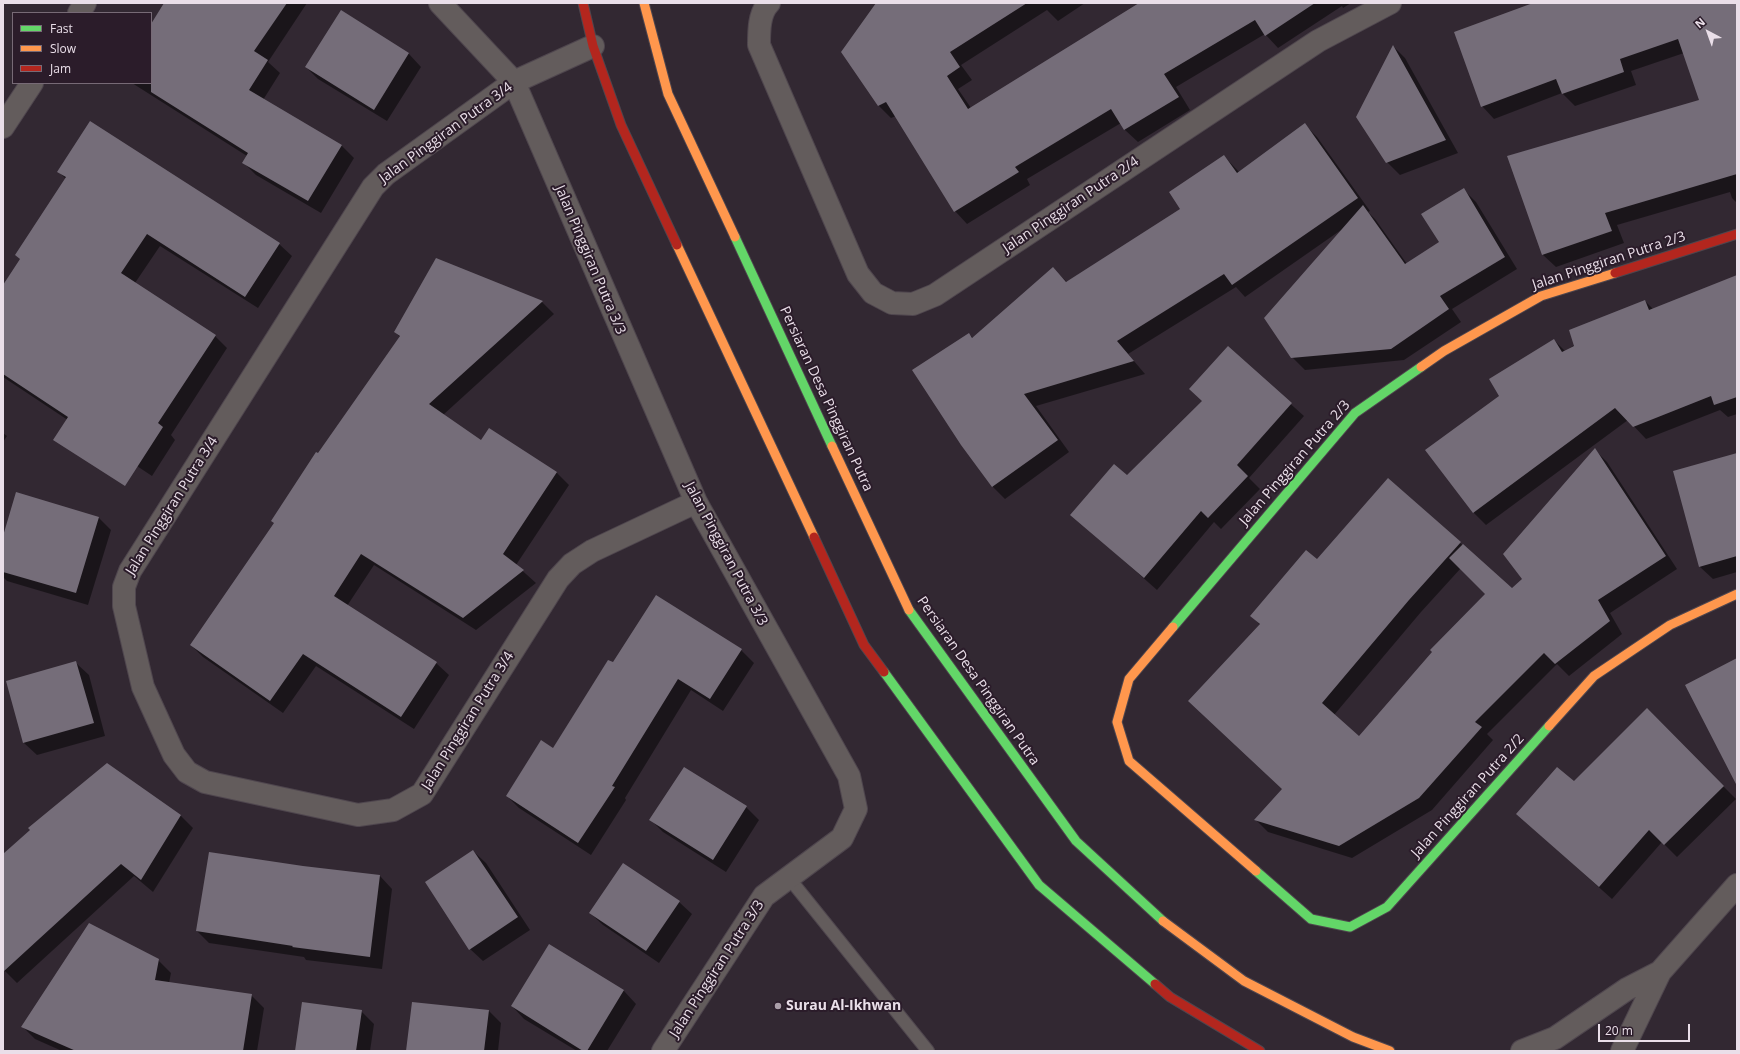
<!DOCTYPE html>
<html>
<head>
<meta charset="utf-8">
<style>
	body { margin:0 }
	#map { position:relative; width:1740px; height:1054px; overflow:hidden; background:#322832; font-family:"Open Sans",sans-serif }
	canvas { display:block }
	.frame { position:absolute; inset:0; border:4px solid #eadfe9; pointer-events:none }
	.legend { position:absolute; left:12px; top:12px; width:140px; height:72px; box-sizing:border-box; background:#2b1c2a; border:1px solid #776a76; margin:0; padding:5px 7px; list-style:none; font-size:12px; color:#eadfe9 }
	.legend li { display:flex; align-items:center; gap:8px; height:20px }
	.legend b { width:20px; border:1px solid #776a76 }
	.north { position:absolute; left:1688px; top:12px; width:40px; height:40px; -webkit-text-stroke:3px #2b1c2a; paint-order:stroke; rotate:319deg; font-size:11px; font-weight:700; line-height:16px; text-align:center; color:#eadfe9 }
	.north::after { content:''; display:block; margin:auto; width:14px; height:18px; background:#eadfe9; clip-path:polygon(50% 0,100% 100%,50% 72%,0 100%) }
	.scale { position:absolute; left:1598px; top:1024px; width:92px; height:18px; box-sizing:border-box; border:2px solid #eadfe9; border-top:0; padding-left:5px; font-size:12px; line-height:14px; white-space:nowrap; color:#eadfe9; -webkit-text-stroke:3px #2b1c2a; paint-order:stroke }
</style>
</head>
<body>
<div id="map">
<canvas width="1740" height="1054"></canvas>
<div class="frame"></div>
<ul class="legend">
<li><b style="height:5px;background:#63d668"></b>Fast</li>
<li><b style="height:5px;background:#ff974d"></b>Slow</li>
<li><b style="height:5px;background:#b3261e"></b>Jam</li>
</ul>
<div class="north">N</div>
<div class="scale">20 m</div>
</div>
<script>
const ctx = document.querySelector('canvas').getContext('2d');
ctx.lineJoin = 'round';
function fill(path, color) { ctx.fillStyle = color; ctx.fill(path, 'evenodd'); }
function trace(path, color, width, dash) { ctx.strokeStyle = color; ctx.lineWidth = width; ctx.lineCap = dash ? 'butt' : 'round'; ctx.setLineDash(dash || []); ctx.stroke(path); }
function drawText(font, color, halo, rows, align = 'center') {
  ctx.font = font + ' "Open Sans",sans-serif'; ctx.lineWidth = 4; ctx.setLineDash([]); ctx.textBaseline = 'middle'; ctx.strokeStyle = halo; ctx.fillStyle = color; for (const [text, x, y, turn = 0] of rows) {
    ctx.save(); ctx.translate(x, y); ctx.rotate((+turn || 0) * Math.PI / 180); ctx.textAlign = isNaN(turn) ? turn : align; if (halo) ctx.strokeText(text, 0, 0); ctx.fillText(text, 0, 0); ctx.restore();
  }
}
fill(new Path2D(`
	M 165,3 L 307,3 L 268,62 L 280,73 L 263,100 L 341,145 L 354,158 L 321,213 L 256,175 L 244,163 L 247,156 L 132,83 L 151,83 L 151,25 Z
	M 878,3 L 1085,3 L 1058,21 L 1047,10 L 961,65 L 972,80 L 958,89 L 971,108 L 1142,3 L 1351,3 L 1343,8 L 1342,6 L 1278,48 L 1265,34 L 1176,87 L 1190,110 L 1138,142 L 1125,130 L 1121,123 L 1027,179 L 1030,185 L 967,224 L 955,211 L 896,116 L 891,118 L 879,106 L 842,52 Z
	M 1531,3 L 1737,3 L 1737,203 L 1732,198 L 1730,192 L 1617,225 L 1624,243 L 1556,267 L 1543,255 L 1509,156 L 1700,101 L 1684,53 L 1631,71 L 1636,85 L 1575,106 L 1562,93 L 1494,119 L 1482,106 L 1532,5 Z
	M 341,12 L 409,54 L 421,67 L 387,121 L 318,79 L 306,67 Z
	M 1393,46 L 1405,58 L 1458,153 L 1400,175 L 1387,162 Z
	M 1305,125 L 1317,137 L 1370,211 L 1368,212 L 1375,219 L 1407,264 L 1440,242 L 1464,190 L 1476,202 L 1517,269 L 1452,309 L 1461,322 L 1404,360 L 1305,370 L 1292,357 L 1341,230 L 1245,297 L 1236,287 L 1128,354 L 1145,374 L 1036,406 L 1069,452 L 1005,499 L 993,487 L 962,444 L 969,334 L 973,338 L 1053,269 L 1067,282 L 1181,209 L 1224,156 L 1239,172 Z
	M 59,172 L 279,244 L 292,256 L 258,308 L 160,246 L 135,283 L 215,336 L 227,348 L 171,435 L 175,440 L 152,476 L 3,377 L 3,287 L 21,260 L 66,179 Z
	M 436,259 L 542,302 L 554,314 L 443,415 L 481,441 L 489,429 L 557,473 L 569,485 L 516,565 L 536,583 L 476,630 L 374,565 L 347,606 L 436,663 L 449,675 L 414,729 L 316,666 L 283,713 L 203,657 L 191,645 L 275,524 L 318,455 L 400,337 L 395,332 Z
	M 1737,281 L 1737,414 L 1728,417 L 1720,410 L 1646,439 L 1628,420 L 1486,525 L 1474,513 L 1427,450 L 1500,396 L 1554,340 L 1565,351 L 1645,301 L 1653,309 Z
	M 1228,348 L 1304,416 L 1249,478 L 1260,489 L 1221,529 L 1214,522 L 1157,590 L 1072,515 L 1127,477 L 1203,401 Z
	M 3,433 L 7,436 L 3,442 Z
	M 1595,450 L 1607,462 L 1677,569 L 1610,613 L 1622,634 L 1569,676 L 1557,664 L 1487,734 L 1493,740 L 1432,810 L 1352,858 L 1268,832 L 1256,820 L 1283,789 L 1260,625 L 1252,616 L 1317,560 L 1460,543 L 1512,589 L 1523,579 ZM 1461,568 L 1486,594 L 1359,737 L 1334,715 L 1421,612 Z
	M 1737,454 L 1737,572 L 1713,579 L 1700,567 Z
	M 99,518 L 111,530 L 88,605 L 7,581 L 3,577 L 3,539 Z
	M 741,650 L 754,663 L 723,711 L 691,690 L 625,798 L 626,800 L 591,855 L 519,808 L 507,796 L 553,749 L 613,664 Z
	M 76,663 L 89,675 L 105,736 L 37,755 L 24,743 L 7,682 Z
	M 1647,710 L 1736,799 L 1677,857 L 1662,842 L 1612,899 L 1517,814 L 1574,782 Z
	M 107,764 L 181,816 L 193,828 L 153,892 L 134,876 L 17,983 L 3,969 L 3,856 Z
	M 746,807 L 759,820 L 726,872 L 663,832 L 651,820 Z
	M 473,851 L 486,863 L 530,930 L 483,961 L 470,949 Z
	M 303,867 L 380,876 L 392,889 L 382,969 L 306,960 L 304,957 L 209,943 L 197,931 Z
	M 679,902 L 692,914 L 659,963 L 603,925 L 590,913 Z
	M 549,945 L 624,991 L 636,1004 L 607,1051 L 577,1051 L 524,1019 L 512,1006 Z
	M 158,960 L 171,973 L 169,983 L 251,995 L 264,1008 L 257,1051 L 62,1051 L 35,1039 L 23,1027 Z
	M 361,1011 L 374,1024 L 370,1051 L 296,1051 Z
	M 489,1011 L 501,1023 L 498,1051 L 407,1051 Z`), '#0007');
fill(new Path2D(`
	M 164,3 L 287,3 L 254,51 L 268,60 L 249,90 L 342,145 L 308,201 L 242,163 L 248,153 L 151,92 L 151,24 Z
	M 876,3 L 1027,3 L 950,52 L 960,67 L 947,76 L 968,109 L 1139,3 L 1315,3 L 1265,36 L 1255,20 L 1164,74 L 1179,97 L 1124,130 L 1111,109 L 1015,167 L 1019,172 L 954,212 L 886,102 L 878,106 L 841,52 Z
	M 1533,3 L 1737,3 L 1737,174 L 1605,213 L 1612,231 L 1542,255 L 1507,156 L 1699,100 L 1678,39 L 1620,59 L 1624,72 L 1562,94 L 1556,79 L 1481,107 L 1454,32 Z
	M 341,10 L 409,53 L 374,110 L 305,67 Z
	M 1393,45 L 1446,140 L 1386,163 L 1356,117 Z
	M 90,121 L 280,243 L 245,297 L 147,234 L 121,273 L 216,335 L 158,423 L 163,427 L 125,486 L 53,440 L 68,417 L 3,374 L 3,285 L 20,259 L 15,255 L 66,177 L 57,172 Z
	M 1305,123 L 1358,198 L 1232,285 L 1224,274 L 1117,341 L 1134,361 L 1024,394 L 1058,440 L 992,487 L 961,445 L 912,370 L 969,333 L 972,338 L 1053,267 L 1066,282 L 1180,209 L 1169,192 L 1224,155 L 1237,173 Z
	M 1464,188 L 1505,257 L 1440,296 L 1449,309 L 1391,349 L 1291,358 L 1264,318 L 1363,205 L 1405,264 L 1439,242 L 1421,214 Z
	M 436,258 L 543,301 L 429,404 L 481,440 L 489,428 L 557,472 L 503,554 L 524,570 L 463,618 L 361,554 L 334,596 L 437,662 L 401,717 L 303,654 L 270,701 L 190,645 L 274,523 L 271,521 L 316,452 L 318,453 L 400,336 L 394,332 Z
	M 1737,275 L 1737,397 L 1714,405 L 1711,396 L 1633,427 L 1615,408 L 1473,513 L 1425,450 L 1499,396 L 1489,379 L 1554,339 L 1562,352 L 1574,346 L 1569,330 L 1645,300 L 1649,310 Z
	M 1228,346 L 1292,403 L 1237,465 L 1248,476 L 1208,518 L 1201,511 L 1144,578 L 1070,515 L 1114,464 L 1127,475 L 1202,401 L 1189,389 Z
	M 1595,448 L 1666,556 L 1598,600 L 1610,621 L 1555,664 L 1544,653 L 1475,722 L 1482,727 L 1419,798 L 1339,846 L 1254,820 L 1282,789 L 1188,701 L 1260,624 L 1250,616 L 1306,550 L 1317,559 L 1388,478 L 1461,542 L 1409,600 L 1322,703 L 1359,736 L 1432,652 L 1430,650 L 1485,594 L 1449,558 L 1463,544 L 1512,588 L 1522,579 L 1503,554 Z
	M 1737,453 L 1737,556 L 1699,567 L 1673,471 Z
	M 16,492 L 99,517 L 76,593 L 3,572 L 3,536 Z
	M 656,595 L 742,649 L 710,699 L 678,679 L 612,786 L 615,787 L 578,843 L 506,796 L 541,740 L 553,748 L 608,660 L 613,662 Z
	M 1737,658 L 1737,786 L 1685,685 Z
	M 76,661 L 94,723 L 23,743 L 6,681 Z
	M 1647,708 L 1724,786 L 1664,845 L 1649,830 L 1599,887 L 1516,814 L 1557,767 L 1574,781 Z
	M 107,763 L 181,815 L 141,880 L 121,864 L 3,972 L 3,854 L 30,830 L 28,828 Z
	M 684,767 L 747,806 L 713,860 L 649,820 Z
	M 473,850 L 518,917 L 469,950 L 425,882 Z
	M 209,852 L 303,866 L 380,875 L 370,957 L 292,947 L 293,946 L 196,931 Z
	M 623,863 L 680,901 L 646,951 L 589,913 Z
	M 89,923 L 159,959 L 155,980 L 252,994 L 243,1051 L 76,1051 L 21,1027 Z
	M 549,944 L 624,990 L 587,1051 L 583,1051 L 511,1006 Z
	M 302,1002 L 362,1010 L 356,1051 L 295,1051 Z
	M 412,1002 L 489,1010 L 484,1051 L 406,1051 Z`), '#756d79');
const lane = new Path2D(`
	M 789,878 L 928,1051`);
const street = new Path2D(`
	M 440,3 L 514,82 L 696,502 L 849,776 L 856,809 L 842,838 L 764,896 L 663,1051
	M 769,3 C 759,13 759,31 759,45 L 858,274 L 873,293 L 892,303 L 913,304 L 935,295 L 1318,41 L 1390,3
	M 79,13 L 85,3
	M 593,46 L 514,82 L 386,174 L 373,187 L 130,571 L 124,587 L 124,606 L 143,687 L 174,755 L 187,772 L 205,782 L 358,815 L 393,810 L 422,794 L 558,579 L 572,564 L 592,551 L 696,502
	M 3,127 L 32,83
	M 1522,1051 L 1555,1038 L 1627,989 L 1660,972
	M 1622,1051 L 1660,972 L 1737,885`);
const fast = new Path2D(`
	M 735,237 L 832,446
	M 909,610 L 1076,841 L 1163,921
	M 1173,627 L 1355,413 L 1421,367
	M 884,672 L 1039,885 L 1155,984
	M 1256,871 L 1311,919 L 1350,927 L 1387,907 L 1549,726`);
const slow = new Path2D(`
	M 644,3 L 668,94 L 735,237
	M 677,245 L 814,537
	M 1421,367 L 1444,351 L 1541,296 L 1615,273
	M 832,446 L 909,610
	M 1173,627 L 1129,679 L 1117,722 L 1129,761 L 1256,871
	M 1549,726 L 1594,676 L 1670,625 L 1737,594
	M 1163,921 L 1244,981 L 1353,1037 L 1390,1051`);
const jam = new Path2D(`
	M 583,3 L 593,46 L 621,125 L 677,245
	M 1615,273 L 1737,234
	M 814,537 L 864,645 L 884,672
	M 1155,984 L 1170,997 L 1260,1051`);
trace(lane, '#4f464e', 14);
trace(street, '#4f464e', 24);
trace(fast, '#4f464e', 11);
trace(slow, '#4f464e', 11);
trace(jam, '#4f464e', 11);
trace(lane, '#635c5c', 12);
trace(street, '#635c5c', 22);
trace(fast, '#63d668', 9);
trace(slow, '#ff974d', 9);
trace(jam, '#b3261e', 9);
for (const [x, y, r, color] of [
	[778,1006,4,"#aa9fa9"]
]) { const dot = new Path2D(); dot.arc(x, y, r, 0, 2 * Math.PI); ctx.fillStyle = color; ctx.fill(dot); trace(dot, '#2b1c2a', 1.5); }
drawText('14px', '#eadfe9', '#2b1c2a', [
	["Jalan Pinggiran Putra 3/4",446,133,-36],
	["Jalan Pinggiran Putra 2/4",1071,205,-34],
	["Jalan Pinggiran Putra 3/3",590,260,67],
	["Jalan Pinggiran Putra 2/3",1609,261,-18],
	["Persiaran Desa Pinggiran Putra",826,399,65],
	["Jalan Pinggiran Putra 2/3",1295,463,-49],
	["Jalan Pinggiran Putra 3/4",172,506,-58],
	["Jalan Pinggiran Putra 3/3",726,554,62],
	["Persiaran Desa Pinggiran Putra",978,681,55],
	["Jalan Pinggiran Putra 3/4",468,721,-58],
	["Jalan Pinggiran Putra 2/2",1468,796,-48],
	["Jalan Pinggiran Putra 3/3",717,969,-57]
]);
drawText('bold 14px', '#eadfe9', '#2b1c2a', [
	["Surau Al-Ikhwan",786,1006]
], 'left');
</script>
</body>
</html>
